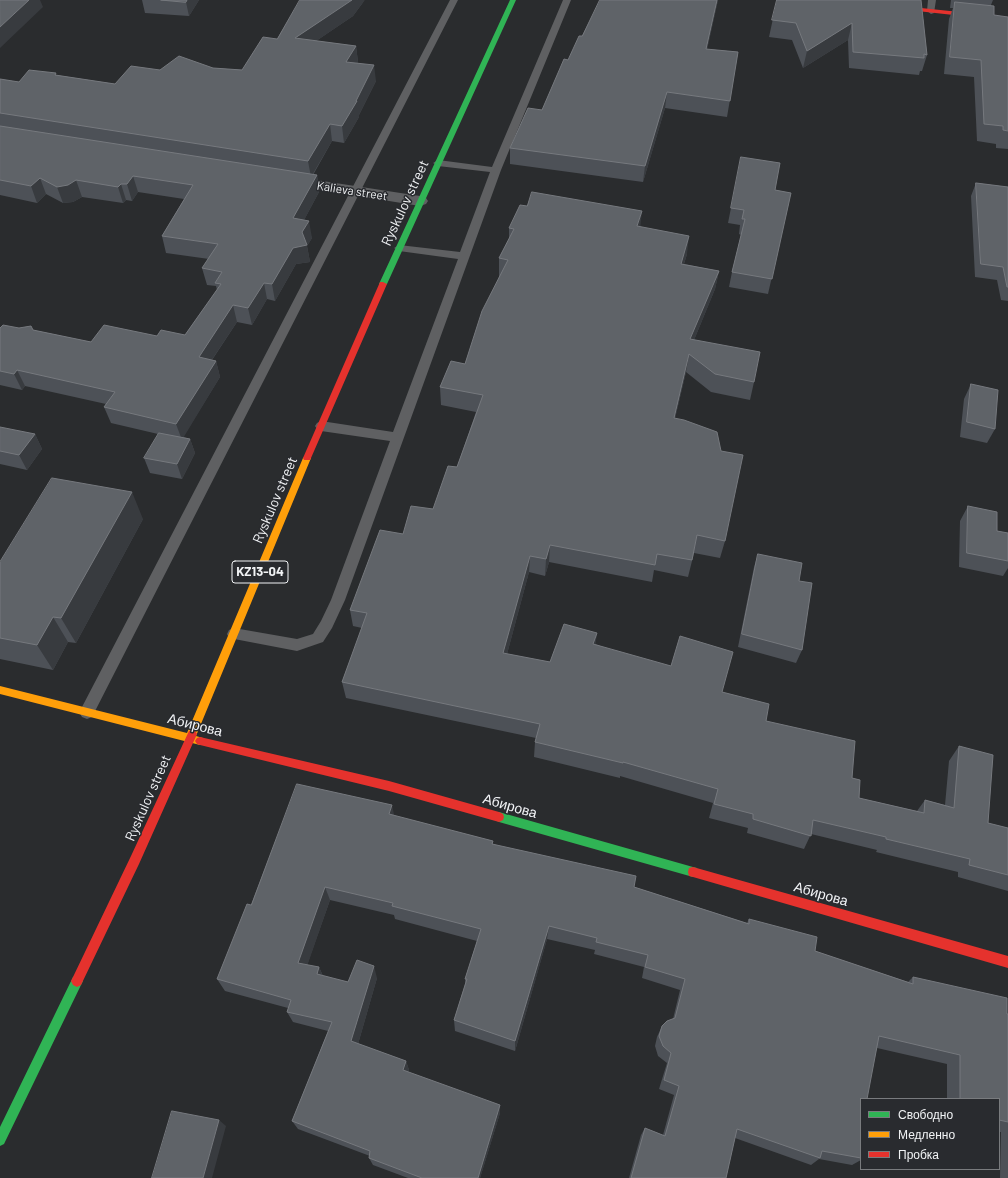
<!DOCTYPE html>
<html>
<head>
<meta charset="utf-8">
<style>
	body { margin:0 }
	#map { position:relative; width:1008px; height:1178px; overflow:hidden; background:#2a2c2e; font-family:Barlow,sans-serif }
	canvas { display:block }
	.legend { position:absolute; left:860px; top:1098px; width:140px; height:72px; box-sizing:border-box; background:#292b2f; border:1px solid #797b7e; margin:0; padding:5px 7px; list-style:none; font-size:12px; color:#f1f3f5 }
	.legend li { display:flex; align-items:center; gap:8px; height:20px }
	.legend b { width:20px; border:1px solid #797b7e }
</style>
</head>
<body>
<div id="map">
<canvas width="1008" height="1178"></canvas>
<ul class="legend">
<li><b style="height:5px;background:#30b455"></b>Свободно</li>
<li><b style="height:5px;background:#ff9f0a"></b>Медленно</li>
<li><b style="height:5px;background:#e5322d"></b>Пробка</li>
</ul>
</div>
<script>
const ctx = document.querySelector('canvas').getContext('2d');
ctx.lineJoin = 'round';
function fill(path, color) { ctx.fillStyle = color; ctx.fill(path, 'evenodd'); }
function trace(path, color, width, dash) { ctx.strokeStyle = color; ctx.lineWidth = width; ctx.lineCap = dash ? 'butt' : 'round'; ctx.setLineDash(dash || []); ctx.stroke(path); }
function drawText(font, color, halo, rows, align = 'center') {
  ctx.font = font + ' Barlow,sans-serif'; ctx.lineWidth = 3; ctx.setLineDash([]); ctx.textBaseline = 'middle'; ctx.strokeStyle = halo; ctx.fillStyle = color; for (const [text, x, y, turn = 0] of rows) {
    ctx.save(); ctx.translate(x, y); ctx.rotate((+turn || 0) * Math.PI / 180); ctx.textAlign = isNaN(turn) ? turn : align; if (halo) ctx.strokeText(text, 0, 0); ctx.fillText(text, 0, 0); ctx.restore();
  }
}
fill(new Path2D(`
	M 450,0 L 458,0 L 92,717 L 87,719 L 82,717 L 79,712 L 82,707 Z
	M 563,0 L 571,0 L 501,170 L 345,600 L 332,628 L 323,642 L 297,651 L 229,638 L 227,634 L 229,630 L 234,628 L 297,639 L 313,634 L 321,621 L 331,600 L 390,441 L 321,431 L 317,429 L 315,426 L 317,423 L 321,421 L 393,432 L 458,259 L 399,251 L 394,248 L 399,245 L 460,252 L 490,172 L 438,166 L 433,163 L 438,160 L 492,167 Z
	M 928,0 L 936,0 L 934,13 L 931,14 L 927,11 Z`), '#5f6062');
fill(new Path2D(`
	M 290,176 L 420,196 L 426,198 L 428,201 L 426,204 L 420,206 L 284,184 L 282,181 L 284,178 Z`), '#5f6062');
fill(new Path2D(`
	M 510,0 L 516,0 L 387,284 L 383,286 L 380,286 L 379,284 Z
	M 499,812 L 693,867 L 697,868 L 698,872 L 697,876 L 693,877 L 499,822 L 495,820 L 494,817 L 495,814 Z
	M 77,975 L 81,977 L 83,981 L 81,985 L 4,1144 L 0,1146 L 0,1127 L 73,977 Z`), '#30b455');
fill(new Path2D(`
	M 307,455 L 311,458 L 196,736 L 203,738 L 205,741 L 203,744 L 200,745 L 0,694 L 0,686 L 187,733 L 303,458 Z`), '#ff9f0a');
fill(new Path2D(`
	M 892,5 L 1008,17 L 1008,21 L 890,8 L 890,6 Z
	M 380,282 L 383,282 L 387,284 L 311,458 L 310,460 L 304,460 L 303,458 Z
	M 192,730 L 195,731 L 197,734 L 139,864 L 81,985 L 77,987 L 73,985 L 71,981 L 73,977 L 131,856 L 189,731 Z
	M 200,737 L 389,781 L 499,812 L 503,814 L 504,817 L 503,820 L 499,822 L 389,791 L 200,745 L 197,744 L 195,741 L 197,738 Z
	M 693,867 L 1008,956 L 1008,968 L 693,877 L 689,876 L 688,872 L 689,868 Z`), '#e5322d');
fill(new Path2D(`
	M 142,0 L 199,0 L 189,16 L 145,13 Z
	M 718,0 L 707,49 L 738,52 L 727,117 L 665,108 L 643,182 L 510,164 L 510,148 L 542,110 L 582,36 Z
	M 777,0 L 921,0 L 927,55 L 922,71 L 920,71 L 919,75 L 849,68 L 848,40 L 803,68 L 792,40 L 769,37 Z
	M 951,0 L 993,0 L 991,5 L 994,15 L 1008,17 L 1008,149 L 996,148 L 996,144 L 977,141 L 974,77 L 944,74 L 949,19 L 953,8 L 950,8 Z
	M 364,1 L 353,16 L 316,41 L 356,46 L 358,62 L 357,63 L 376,81 L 359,115 L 359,117 L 344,143 L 332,141 L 313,175 L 317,175 L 319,192 L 304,220 L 312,238 L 307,246 L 310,262 L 296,264 L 275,301 L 267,299 L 252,325 L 237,322 L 212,360 L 216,361 L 220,377 L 183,437 L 190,439 L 195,453 L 182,479 L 150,473 L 144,458 L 158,434 L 111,423 L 104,407 L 106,404 L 25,386 L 22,390 L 0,385 L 0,328 L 19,328 L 33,330 L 91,342 L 157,336 L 185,335 L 217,290 L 216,286 L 207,285 L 202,268 L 209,259 L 166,253 L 162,236 L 184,199 L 138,192 L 132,201 L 126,200 L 123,203 L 82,197 L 73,202 L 63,203 L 46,194 L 37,203 L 0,195 L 0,79 L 19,82 L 56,73 L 56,75 L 115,84 L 160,70 L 213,68 L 242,70 L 277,39 Z
	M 741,157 L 775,190 L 791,193 L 768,294 L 729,287 L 732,272 L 741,235 L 739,234 L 740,225 L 728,223 Z
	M 976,183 L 1008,187 L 1008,301 L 1001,300 L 997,280 L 975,277 L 971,196 Z
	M 640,227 L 687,254 L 684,264 L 719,271 L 715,289 L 694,340 L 754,382 L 750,400 L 711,392 L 686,372 L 675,418 L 725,541 L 720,558 L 694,553 L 688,577 L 654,570 L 652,582 L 549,562 L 545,576 L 529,572 L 507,654 L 550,662 L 597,633 L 595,644 L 722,692 L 852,778 L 859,798 L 917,811 L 925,800 L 945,805 L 949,761 L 959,746 L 988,823 L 1008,828 L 1008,891 L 958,877 L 958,872 L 876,852 L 877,850 L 811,834 L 804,849 L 747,833 L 748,828 L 709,818 L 713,803 L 620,776 L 620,778 L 534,757 L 535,742 L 536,738 L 346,698 L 342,682 L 362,628 L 353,626 L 350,610 L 403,534 L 433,509 L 457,467 L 476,412 L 441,405 L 440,387 L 465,364 L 499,277 L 499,258 L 509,239 L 509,228 Z
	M 971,384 L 995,429 L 987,443 L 960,437 L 964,399 Z
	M 0,427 L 35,434 L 42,449 L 27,470 L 0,464 Z
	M 968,506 L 997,531 L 1008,533 L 1008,568 L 1003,576 L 959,567 L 960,521 Z
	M 143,519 L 76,643 L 68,642 L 53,670 L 0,659 L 0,562 Z
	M 758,554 L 799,581 L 802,650 L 796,663 L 738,647 L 754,567 Z
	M 394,816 L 493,841 L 493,844 L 634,887 L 747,923 L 749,919 L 815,951 L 908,982 L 913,977 L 1008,1014 L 1008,1178 L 1000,1178 L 1001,1132 L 999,1132 L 999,1099 L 947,1099 L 947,1064 L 877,1048 L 861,1099 L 861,1160 L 852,1165 L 819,1159 L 811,1165 L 735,1138 L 726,1178 L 629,1178 L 641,1135 L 645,1128 L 663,1135 L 674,1095 L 659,1089 L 667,1063 L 658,1056 L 655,1046 L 657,1037 L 662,1026 L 673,1019 L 680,990 L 642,978 L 644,967 L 594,954 L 595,950 L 547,939 L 515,1051 L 455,1031 L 454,1020 L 465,984 L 465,979 L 477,941 L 395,919 L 394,915 L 330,900 L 307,965 L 319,967 L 323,976 L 348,982 L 377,978 L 358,1044 L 406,1061 L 409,1070 L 408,1072 L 500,1113 L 480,1178 L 408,1178 L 373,1165 L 369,1158 L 370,1156 L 298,1129 L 292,1121 L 328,1031 L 293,1022 L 287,1012 L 288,1008 L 225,991 L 217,979 L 251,905 Z`), '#4d5157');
fill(new Path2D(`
	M 29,0 L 40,0 L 43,7 L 0,48 L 0,27 Z
	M 187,0 L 199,0 L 189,16 L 186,2 Z
	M 352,0 L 365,0 L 364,1 L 353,16 L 297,54 L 295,38 Z
	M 717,0 L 718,0 L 704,64 L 706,49 Z
	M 852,23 L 848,40 L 803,68 L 807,51 Z
	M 356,46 L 358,62 L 348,78 L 346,62 Z
	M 374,65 L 376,81 L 359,115 L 359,117 L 344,143 L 342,126 Z
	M 667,92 L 665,108 L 643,182 L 645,166 Z
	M 330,124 L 332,141 L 311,177 L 308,161 Z
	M 317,175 L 319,192 L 296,235 L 293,218 Z
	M 133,176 L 138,192 L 132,201 L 127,184 Z
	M 40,178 L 46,194 L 37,203 L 31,186 Z
	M 76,180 L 82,197 L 73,202 L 63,203 L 57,187 Z
	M 121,184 L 126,200 L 123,203 L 118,187 Z
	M 642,211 L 640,230 L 637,226 Z
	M 309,221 L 312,238 L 307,246 L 310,262 L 296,264 L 275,301 L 272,284 Z
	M 689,236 L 687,254 L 678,282 L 681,264 Z
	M 719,271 L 715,289 L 687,357 L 690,339 Z
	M 264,283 L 267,299 L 252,325 L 248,308 Z
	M 233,305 L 237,322 L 203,373 L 199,357 Z
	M 689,354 L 686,372 L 671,436 L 674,418 Z
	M 216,361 L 220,377 L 182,440 L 176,424 Z
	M 17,370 L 25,386 L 22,390 L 14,374 Z
	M 35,434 L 42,449 L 27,470 L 19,455 Z
	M 190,439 L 195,453 L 182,479 L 177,464 Z
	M 132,492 L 143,519 L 76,643 L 61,618 Z
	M 550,545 L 549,562 L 545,576 L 546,559 Z
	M 530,556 L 529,572 L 503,669 L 503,653 Z
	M 53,617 L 68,642 L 53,670 L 37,645 Z
	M 597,633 L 595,649 L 593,644 Z
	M 392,805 L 395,819 L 389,814 Z
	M 325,887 L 330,900 L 304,975 L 298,963 Z
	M 549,926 L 547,939 L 515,1051 L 515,1041 Z
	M 374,966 L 377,978 L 356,1051 L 351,1041 Z
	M 319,967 L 324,979 L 317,974 Z
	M 406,1061 L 409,1070 L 406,1079 L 403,1070 Z
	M 500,1105 L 500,1113 L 480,1178 L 478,1178 Z
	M 219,1120 L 226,1126 L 212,1178 L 203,1178 Z`), '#383b3f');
const building = new Path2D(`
	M 0,0 L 29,0 L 0,27 Z
	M 161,0 L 187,0 L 186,2 Z
	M 300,0 L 352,0 L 295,38 L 356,46 L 346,62 L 374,65 L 356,101 L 357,101 L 342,126 L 330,124 L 308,161 L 0,113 L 0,79 L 19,82 L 29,70 L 56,73 L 55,75 L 115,84 L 131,66 L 160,70 L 179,56 L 213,68 L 242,70 L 263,37 L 277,39 Z
	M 600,0 L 717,0 L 706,49 L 738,52 L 730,101 L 667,92 L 645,166 L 510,148 L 528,108 L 542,110 L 564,59 L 568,60 L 579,36 L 582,36 Z
	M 777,0 L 921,0 L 927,55 L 924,54 L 924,58 L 853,52 L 852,23 L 807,51 L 796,23 L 772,20 Z
	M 955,2 L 994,6 L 994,15 L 1008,17 L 1008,131 L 1003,130 L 1003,126 L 984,124 L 981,60 L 950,57 Z
	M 0,126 L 317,175 L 293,218 L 309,221 L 302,232 L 307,245 L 293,248 L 272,284 L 264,283 L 248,308 L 233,305 L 199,357 L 216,361 L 176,424 L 104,407 L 115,392 L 17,370 L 14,374 L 0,371 L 0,328 L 3,325 L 19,328 L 31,326 L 33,330 L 91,342 L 104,325 L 157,336 L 161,330 L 185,335 L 221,284 L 215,283 L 222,272 L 202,268 L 218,244 L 162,236 L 193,185 L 133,176 L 127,184 L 121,184 L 118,187 L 76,180 L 68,185 L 57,187 L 40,178 L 31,186 L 0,180 Z
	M 741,157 L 780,163 L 775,190 L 791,193 L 772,279 L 732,272 L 745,219 L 742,219 L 744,210 L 731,208 Z
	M 976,183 L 1008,187 L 1008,287 L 1007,287 L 1003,267 L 981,264 Z
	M 532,192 L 642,211 L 637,226 L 689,236 L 681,264 L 719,271 L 690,339 L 760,352 L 754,382 L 715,374 L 689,354 L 674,418 L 684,420 L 717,432 L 721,451 L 743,455 L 725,541 L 697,535 L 692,560 L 657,554 L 655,565 L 550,545 L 546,559 L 530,556 L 503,653 L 550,662 L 564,624 L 597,633 L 593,644 L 671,666 L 680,636 L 733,652 L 722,692 L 769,704 L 766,721 L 855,741 L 852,778 L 860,780 L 859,798 L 924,813 L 925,800 L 954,808 L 959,746 L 993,755 L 988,823 L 1008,828 L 1008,875 L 969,865 L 970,859 L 886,839 L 886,837 L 813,820 L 811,836 L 753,819 L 753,814 L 714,804 L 718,789 L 623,762 L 623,763 L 535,742 L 540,724 L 342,682 L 367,613 L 350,610 L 380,530 L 403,534 L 411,506 L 433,509 L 448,466 L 457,467 L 483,395 L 440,387 L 451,361 L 465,364 L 482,311 L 508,260 L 499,258 L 514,229 L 509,228 L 520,205 L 527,206 Z
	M 971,384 L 998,390 L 995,429 L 967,422 Z
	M 0,427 L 35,434 L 19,455 L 0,451 Z
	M 159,433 L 190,439 L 177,464 L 144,458 Z
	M 52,478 L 132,492 L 61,618 L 53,617 L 37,645 L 0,638 L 0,562 Z
	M 968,506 L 997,512 L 997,531 L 1008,533 L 1008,561 L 967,553 Z
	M 758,554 L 802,563 L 799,581 L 812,583 L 802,650 L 742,634 Z
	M 297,784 L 392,805 L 389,814 L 493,841 L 492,844 L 636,876 L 634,887 L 749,924 L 749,919 L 817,937 L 815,951 L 913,984 L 913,977 L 1007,998 L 1007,1014 L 1008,1014 L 1008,1122 L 999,1120 L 999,1099 L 960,1099 L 960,1055 L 879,1036 L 867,1099 L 861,1099 L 861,1158 L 822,1151 L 820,1158 L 737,1129 L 726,1178 L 631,1178 L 645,1128 L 665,1136 L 679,1086 L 664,1080 L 671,1053 L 663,1046 L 659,1036 L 662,1026 L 667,1021 L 675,1018 L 685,979 L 645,967 L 648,955 L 596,942 L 597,938 L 549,926 L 515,1041 L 454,1020 L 467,979 L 465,979 L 481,929 L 392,906 L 393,903 L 325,887 L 298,963 L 319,967 L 317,974 L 348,982 L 357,960 L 374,966 L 351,1041 L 406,1061 L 403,1070 L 500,1105 L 478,1178 L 422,1178 L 369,1158 L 370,1151 L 292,1121 L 332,1022 L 287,1012 L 291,1000 L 217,979 L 247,904 L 251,905 Z
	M 172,1111 L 219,1120 L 203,1178 L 152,1178 Z`);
fill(building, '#5f6368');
trace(building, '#76797e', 1);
drawText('12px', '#f1f3f5', '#292b2f', [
	["Kalieva street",352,191,9]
]);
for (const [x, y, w] of [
	[260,572,56]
]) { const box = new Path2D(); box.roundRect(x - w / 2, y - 11, w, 22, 3); ctx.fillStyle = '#292b2f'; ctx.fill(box); trace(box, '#f1f3f5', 1); }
drawText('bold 13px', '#f1f3f5', null, [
	["KZ13-04",260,572]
]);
drawText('14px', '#f1f3f5', '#292b2f', [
	["Ryskulov street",405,203,-65],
	["Ryskulov street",275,500,-67],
	["Абирова",195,725,14],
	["Ryskulov street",148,798,-66],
	["Абирова",510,806,16],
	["Абирова",821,894,16]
]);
</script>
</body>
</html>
